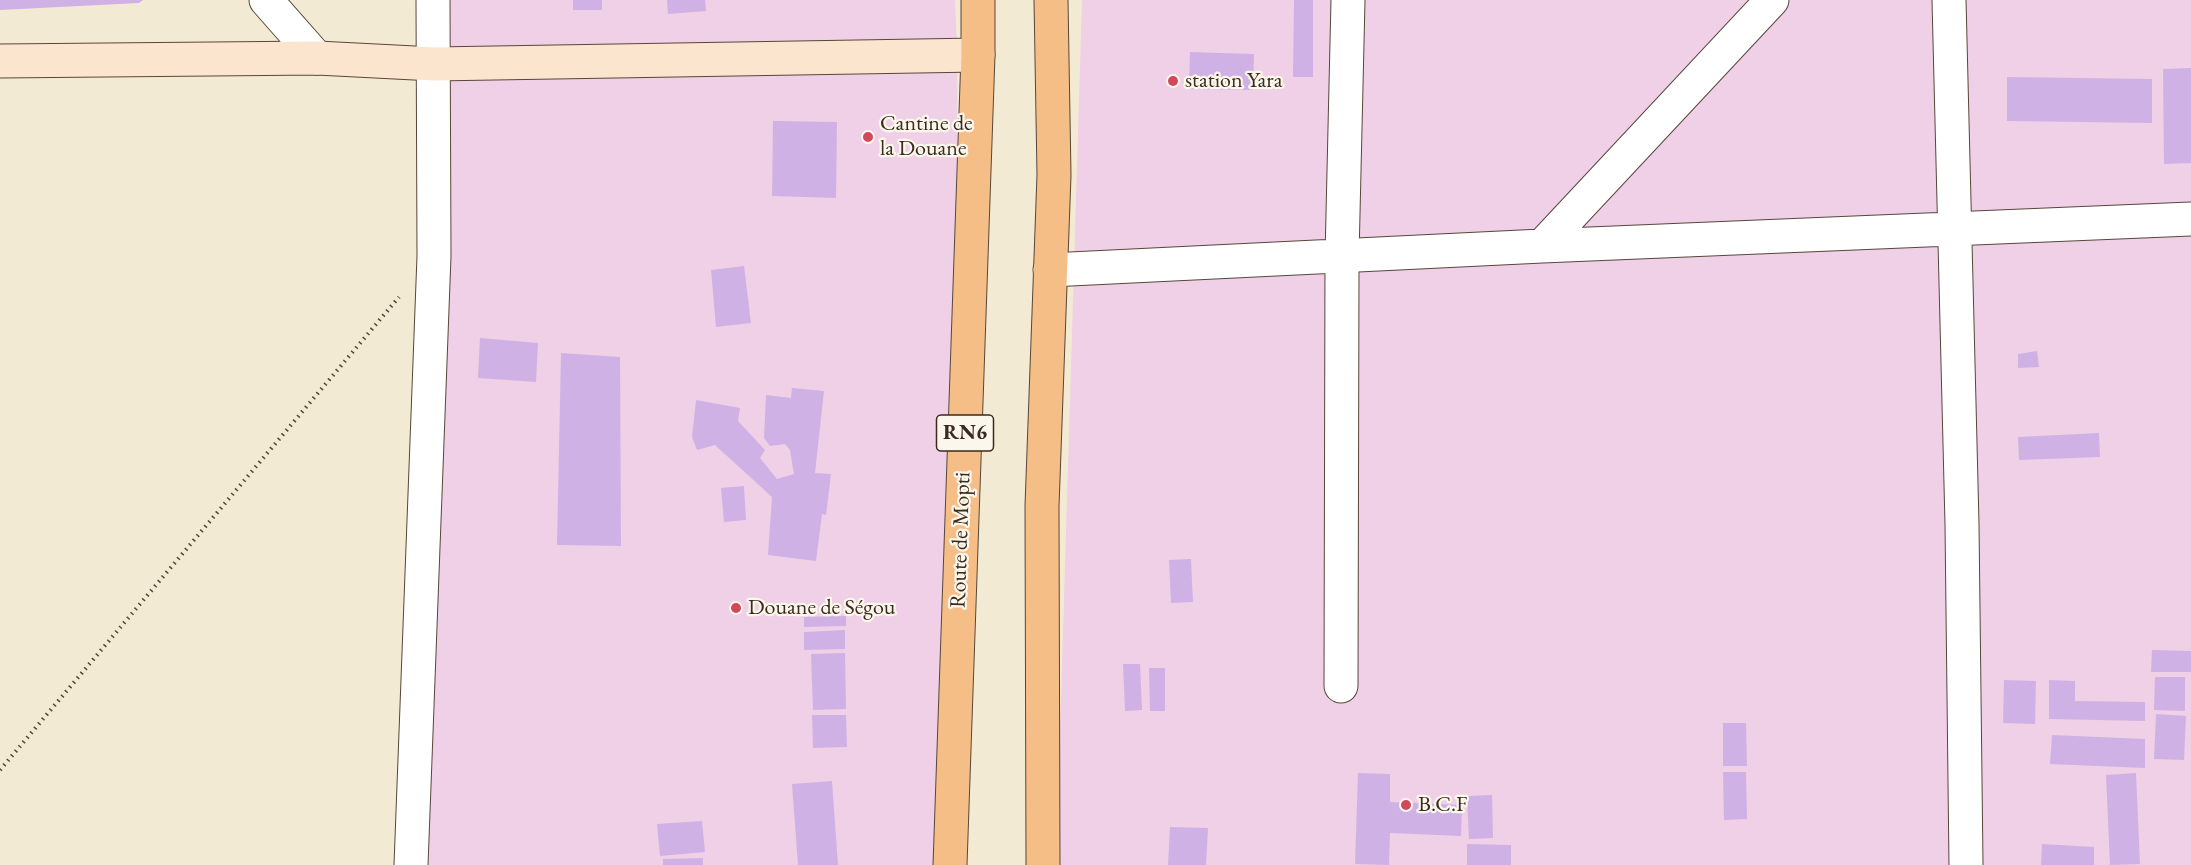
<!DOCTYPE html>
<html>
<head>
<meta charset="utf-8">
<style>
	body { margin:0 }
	canvas { display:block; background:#f3ead3 }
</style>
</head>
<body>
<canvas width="2191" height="865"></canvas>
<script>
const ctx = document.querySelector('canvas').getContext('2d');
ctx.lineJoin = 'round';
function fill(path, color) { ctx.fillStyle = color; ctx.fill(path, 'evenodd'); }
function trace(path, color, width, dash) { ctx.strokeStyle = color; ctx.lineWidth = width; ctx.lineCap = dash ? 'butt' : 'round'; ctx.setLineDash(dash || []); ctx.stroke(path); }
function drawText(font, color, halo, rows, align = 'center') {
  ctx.font = font + ' "EB Garamond",serif'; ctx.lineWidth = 4.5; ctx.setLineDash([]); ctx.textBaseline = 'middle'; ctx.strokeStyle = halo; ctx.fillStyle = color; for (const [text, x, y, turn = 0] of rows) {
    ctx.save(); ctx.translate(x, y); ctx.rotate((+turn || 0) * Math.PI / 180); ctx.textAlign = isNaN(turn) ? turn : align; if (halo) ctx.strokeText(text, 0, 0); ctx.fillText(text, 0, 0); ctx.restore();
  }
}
fill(new Path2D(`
	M 433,0 L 955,0 L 957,46 L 960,865 L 411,865 Z
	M 1082,0 L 2191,0 L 2191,865 L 1056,865 Z`), '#efd0e6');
fill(new Path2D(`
	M 0,0 L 143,0 L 139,3 L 0,10 Z
	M 573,0 L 602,0 L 602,10 L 573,10 Z
	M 667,0 L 705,0 L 706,11 L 668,14 Z
	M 1294,0 L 1313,0 L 1313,77 L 1293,77 Z
	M 1190,52 L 1254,54 L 1253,90 L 1189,89 Z
	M 2191,68 L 2191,163 L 2164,164 L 2163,69 Z
	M 2007,77 L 2152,79 L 2152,123 L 2007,121 Z
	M 773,121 L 837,122 L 836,198 L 772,196 Z
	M 744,266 L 751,323 L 716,327 L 711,270 Z
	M 480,338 L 538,343 L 536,382 L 478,378 Z
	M 2037,351 L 2039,367 L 2018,368 L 2018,354 Z
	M 561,353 L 620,357 L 621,546 L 557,545 Z
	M 792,388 L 824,391 L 815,473 L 831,474 L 826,515 L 822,514 L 816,561 L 768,555 L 772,497 L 715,445 L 697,450 L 692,437 L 696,400 L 740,408 L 738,421 L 765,450 L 760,458 L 777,479 L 794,474 L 790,450 L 785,444 L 770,446 L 764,438 L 766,395 L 791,398 Z
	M 2099,433 L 2100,457 L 2019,460 L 2018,437 Z
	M 744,486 L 746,520 L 724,522 L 721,488 Z
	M 1191,559 L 1193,602 L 1171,603 L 1169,560 Z
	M 846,616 L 846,626 L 804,627 L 804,617 Z
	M 845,630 L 845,649 L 804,650 L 804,632 Z
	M 2152,650 L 2191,651 L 2191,672 L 2151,672 Z
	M 845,653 L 846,709 L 813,710 L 811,654 Z
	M 1123,664 L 1140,664 L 1142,710 L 1125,711 Z
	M 1149,668 L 1165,668 L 1165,711 L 1150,711 Z
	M 2155,677 L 2185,677 L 2185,711 L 2154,710 Z
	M 2004,680 L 2036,681 L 2035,724 L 2003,723 Z
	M 2049,680 L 2075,681 L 2075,701 L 2145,702 L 2145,721 L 2049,719 Z
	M 2156,714 L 2186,716 L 2184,760 L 2154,759 Z
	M 812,715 L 846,715 L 847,747 L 813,748 Z
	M 1723,723 L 1746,723 L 1747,766 L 1723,766 Z
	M 2052,735 L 2145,739 L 2145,768 L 2050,764 Z
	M 1723,772 L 1746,772 L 1747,819 L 1724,820 Z
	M 1358,773 L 1390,774 L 1390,802 L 1462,805 L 1461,836 L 1390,833 L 1389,865 L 1355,864 Z
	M 2136,773 L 2140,864 L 2110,865 L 2106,775 Z
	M 832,781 L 838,865 L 798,865 L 792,784 Z
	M 1492,795 L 1493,838 L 1469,839 L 1467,796 Z
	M 702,821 L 705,852 L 660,856 L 657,824 Z
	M 1170,827 L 1208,828 L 1206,865 L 1168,865 Z
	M 1467,844 L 1511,845 L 1511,865 L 1467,865 Z
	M 2042,844 L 2094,847 L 2094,865 L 2041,865 Z
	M 703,858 L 703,865 L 663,865 L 663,859 Z`), '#d0b1e5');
const street = new Path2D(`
	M 266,0 L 317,58
	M 1949,0 L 1962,524 L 1966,865
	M 1542,246 L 1772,0
	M 1050,270 L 1542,246 L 2191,219
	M 1341,686 L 1342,257 L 1348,0
	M 411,865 L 434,256 L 433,0`);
const secondary = new Path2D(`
	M 0,61 L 317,58 L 434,64 L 978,55`);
const highway = new Path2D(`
	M 950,865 L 978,55 L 978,0
	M 1043,865 L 1042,506 L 1054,175 L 1051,0`);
trace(street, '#574739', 35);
trace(secondary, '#574739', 35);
trace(highway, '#574739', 35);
trace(new Path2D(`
	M 0,770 L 399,297`), '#574739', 4, [1.5, 4.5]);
trace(street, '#fff', 33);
trace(secondary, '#fbe5cf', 33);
trace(highway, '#f6be87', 33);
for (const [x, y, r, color] of [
	[1173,81,6,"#d1495b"],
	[868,137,6,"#d1495b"],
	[736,608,6,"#d1495b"],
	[1406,805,6,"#d1495b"]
]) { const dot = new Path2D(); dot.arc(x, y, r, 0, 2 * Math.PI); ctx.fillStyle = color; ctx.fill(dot); trace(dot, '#fbf7ec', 2); }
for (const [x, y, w] of [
	[965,433,57]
]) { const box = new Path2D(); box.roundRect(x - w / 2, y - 18, w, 36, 4.5); ctx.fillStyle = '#fbf7ec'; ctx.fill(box); trace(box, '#3b2a1e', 1.5); }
drawText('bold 21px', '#3b2a1e', null, [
	["RN6",965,433]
]);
drawText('22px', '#3b2a1e', '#fbf7ec', [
	["station Yara",1185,81],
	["Cantine de",880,124],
	["la Douane",880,149],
	["Douane de Ségou",748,608],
	["B.C.F",1418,805]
], 'left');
drawText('22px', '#3b2a1e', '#fbf7ec', [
	["Route de Mopti",961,540,-88]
]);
</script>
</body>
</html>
